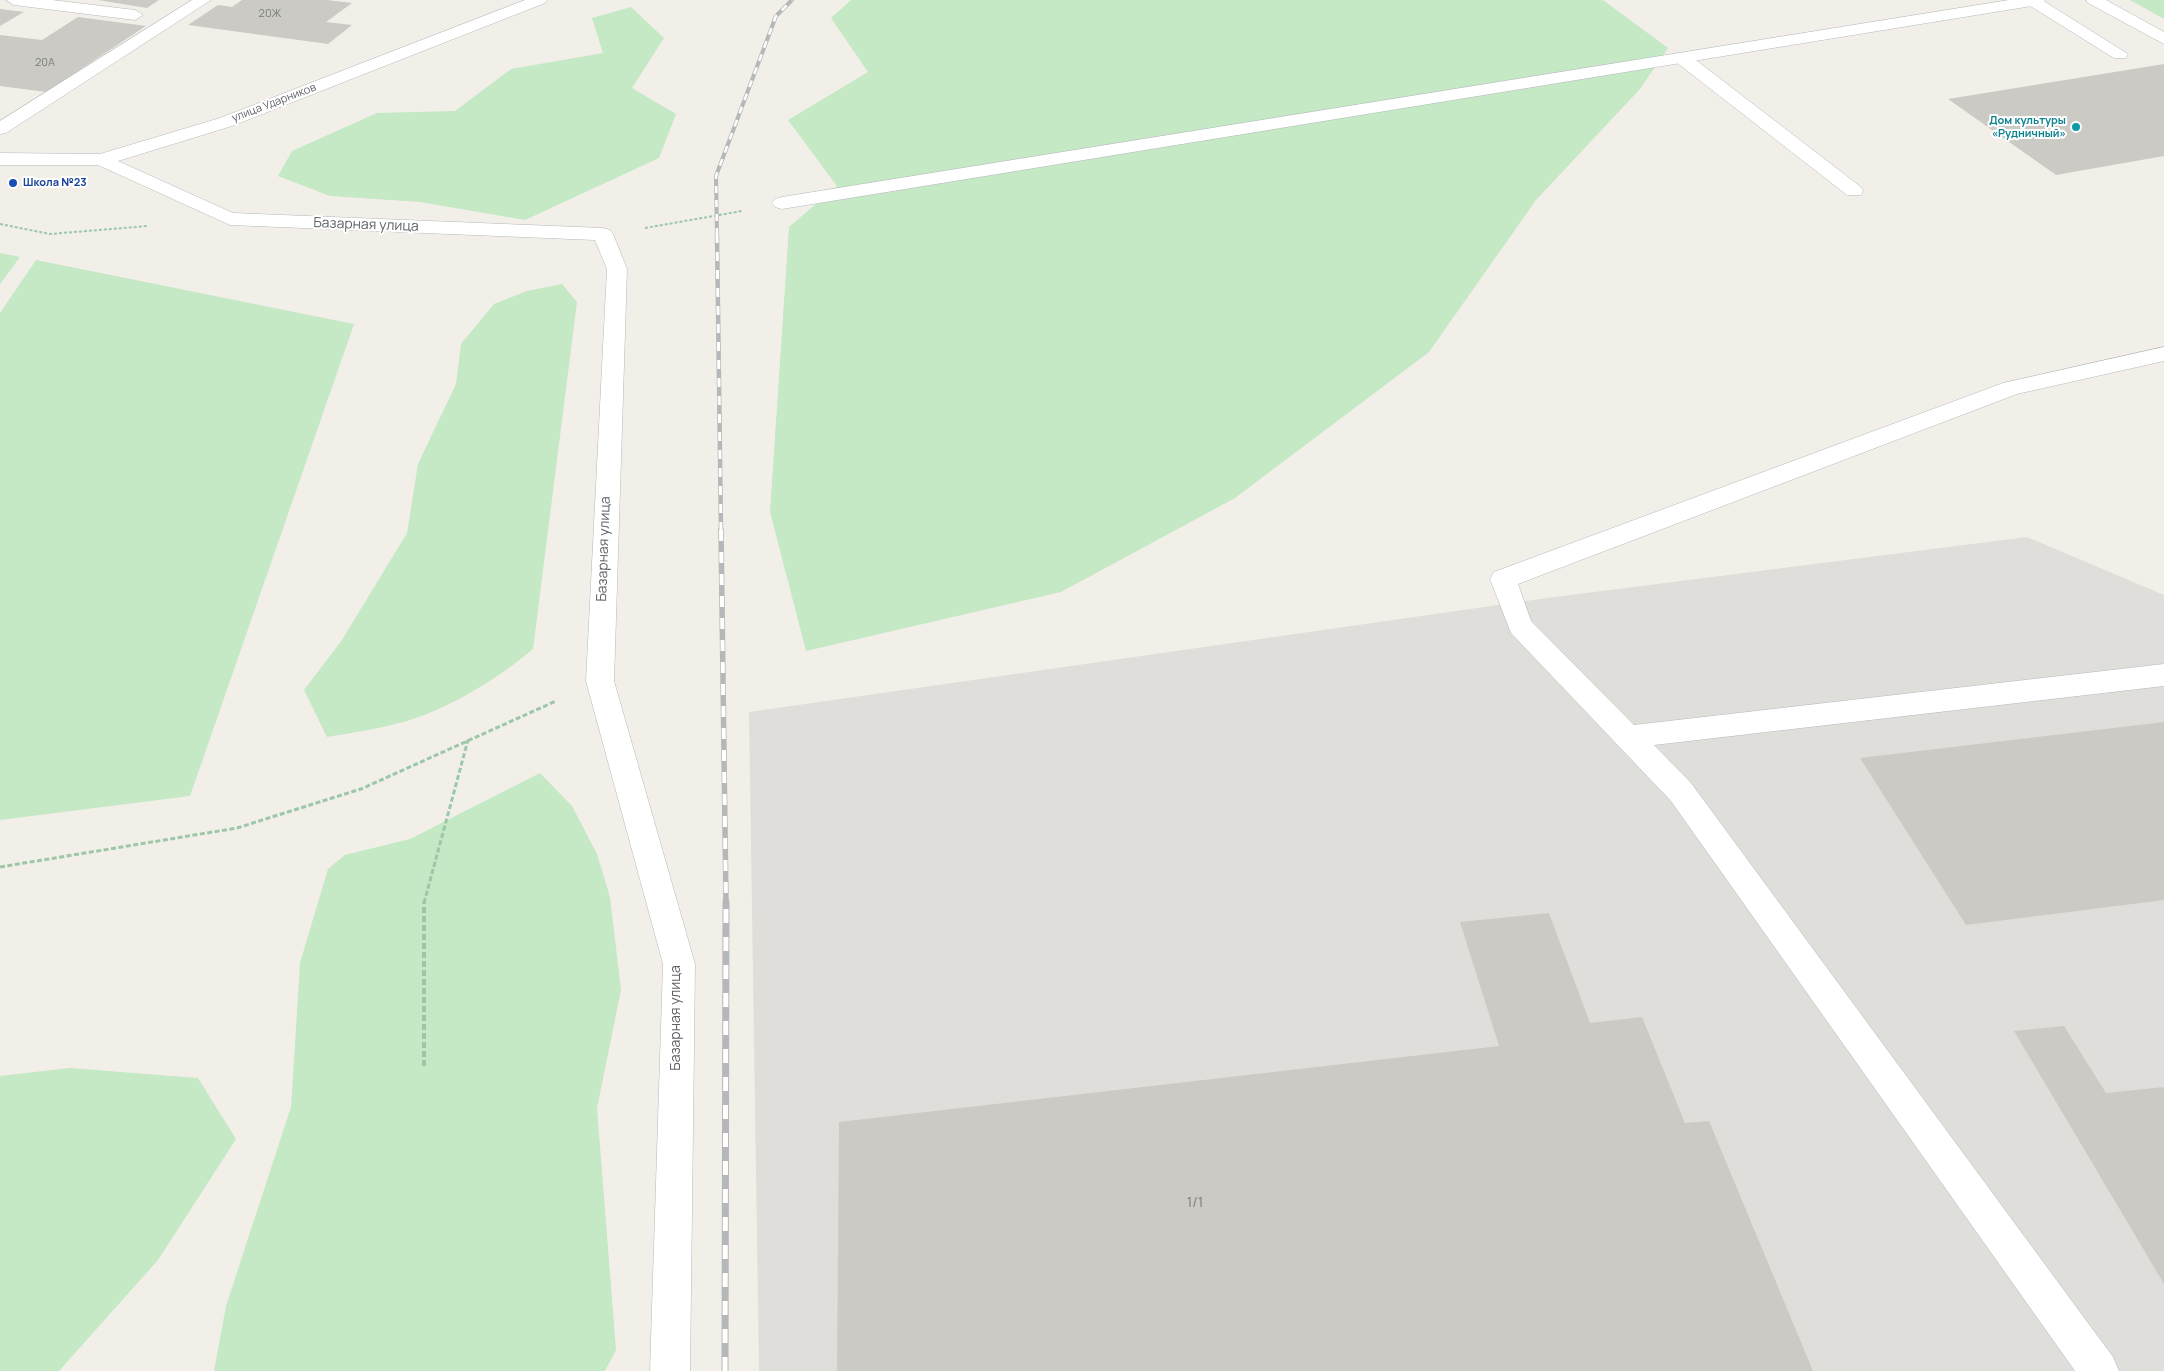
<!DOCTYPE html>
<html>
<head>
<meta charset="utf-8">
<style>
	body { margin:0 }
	canvas { display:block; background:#f1efe8 }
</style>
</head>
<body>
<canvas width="2164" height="1371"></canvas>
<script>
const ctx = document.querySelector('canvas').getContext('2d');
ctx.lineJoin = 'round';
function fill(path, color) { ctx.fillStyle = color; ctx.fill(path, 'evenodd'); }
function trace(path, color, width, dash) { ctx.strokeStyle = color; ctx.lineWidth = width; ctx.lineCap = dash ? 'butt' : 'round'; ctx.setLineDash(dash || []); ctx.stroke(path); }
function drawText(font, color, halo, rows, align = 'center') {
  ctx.font = font + ' Manrope,sans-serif'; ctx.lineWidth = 4; ctx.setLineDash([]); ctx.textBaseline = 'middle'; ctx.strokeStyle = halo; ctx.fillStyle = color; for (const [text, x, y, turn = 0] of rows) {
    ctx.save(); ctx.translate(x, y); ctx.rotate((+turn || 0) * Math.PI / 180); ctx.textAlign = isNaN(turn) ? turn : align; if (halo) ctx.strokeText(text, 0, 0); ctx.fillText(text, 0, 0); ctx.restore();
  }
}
fill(new Path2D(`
	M 2027,537 L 2164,595 L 2164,1371 L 759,1371 L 749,712 L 1547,598 Z`), '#e0deda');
fill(new Path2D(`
	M 851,0 L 1603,0 L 1668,48 L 1640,89 L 1536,200 L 1429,352 L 1235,498 L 1061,592 L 806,651 L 770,512 L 789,227 L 837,186 L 788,120 L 868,72 L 831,18 Z
	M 2130,0 L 2164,0 L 2164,19 Z
	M 631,7 L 664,38 L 632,88 L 676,114 L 659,158 L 525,220 L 420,202 L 330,196 L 278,176 L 292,151 L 377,113 L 455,111 L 511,69 L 603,53 L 592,18 Z
	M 0,253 L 20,257 L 0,284 Z
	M 36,260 L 354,324 L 190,796 L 0,820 L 0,313 Z
	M 562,284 L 577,302 L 533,649 C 496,680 443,713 395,724 C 373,730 349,733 327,737 L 304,690 L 342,640 L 407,533 L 418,464 L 456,384 L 461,344 L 494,304 L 527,291 Z
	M 540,773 L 572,806 L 597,854 L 610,897 L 621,990 L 597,1108 L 616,1350 L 605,1371 L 214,1371 L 226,1306 L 291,1107 L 300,963 L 328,869 L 345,855 L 410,839 Z
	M 70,1068 L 198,1078 L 236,1139 L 158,1260 L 59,1371 L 0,1371 L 0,1076 Z`), '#c5e8c5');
fill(new Path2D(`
	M 98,0 L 159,0 L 147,8 Z
	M 242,0 L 327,0 L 352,3 L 326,22 L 352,25 L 328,44 L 188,25 L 218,5 L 232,7 Z
	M 0,9 L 24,12 L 0,26 Z
	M 78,17 L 146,26 L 46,92 L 0,86 L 0,35 L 42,40 Z
	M 2164,64 L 2164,156 L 2056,175 L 1948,99 Z
	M 2164,722 L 2164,900 L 1966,925 L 1860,758 Z
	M 1549,913 L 1590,1023 L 1642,1017 L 1685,1123 L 1709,1121 L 1813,1371 L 837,1371 L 839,1122 L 1499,1046 L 1460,922 Z
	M 2064,1026 L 2106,1093 L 2164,1087 L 2164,1284 L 2014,1031 Z`), '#cccac5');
const service = new Path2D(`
	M 6,0 L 52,0 L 135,10 L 143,15 L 135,20 L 14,5 Z
	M 192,0 L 211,0 L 6,133 L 0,134 L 0,121 Z
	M 2026,0 L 2042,0 L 2128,54 L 2126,58 L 2114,58 L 2027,4 Z
	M 2086,0 L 2106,0 L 2164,32 L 2164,44 L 2088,3 Z
	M 1682,53 L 1688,54 L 1861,187 L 1863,191 L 1861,195 L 1847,195 L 1676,62 L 1674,58 L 1676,54 Z
	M 2164,347 L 2164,361 L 2017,394 L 1518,584 L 1531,621 L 1634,725 L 2164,664 L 2164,686 L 1654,745 L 1691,783 L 2113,1357 L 2119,1371 L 2075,1371 L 1671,801 L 1511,633 L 1490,579 L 1494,572 L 2003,383 Z`);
const minor = new Path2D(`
	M 525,0 L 547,0 L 545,3 L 232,126 L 118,161 L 233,213 L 603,228 L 610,230 L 613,234 L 627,269 L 614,681 L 695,964 L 690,1371 L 650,1371 L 663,964 L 586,681 L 607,269 L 595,240 L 230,225 L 98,165 L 0,165 L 0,153 L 100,154 L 220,118 Z
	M 2009,0 L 2046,0 L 2038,5 L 782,209 L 775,207 L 772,203 L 775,199 L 782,197 Z`);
trace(service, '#b5b8bc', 1);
trace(minor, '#b5b8bc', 1);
trace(new Path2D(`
	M 0,224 L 50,234 L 148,226
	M 645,228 L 742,211`), '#9cc7a9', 2, [3, 2]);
trace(new Path2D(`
	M 0,867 L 237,828 L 361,789 L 556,701
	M 424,903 L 468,740`), '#9cc7a9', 3, [5, 2.5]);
trace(new Path2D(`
	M 424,1066 L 424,902`), '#9cc7a9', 4, [6, 3]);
fill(service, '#fff');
fill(minor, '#fff');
const railFar3 = new Path2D(`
	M 717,235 L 716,176 L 776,16 L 792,0`);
const railFar2 = new Path2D(`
	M 717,234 L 721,531`);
const railFar1 = new Path2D(`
	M 721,530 L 726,903`);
const rail = new Path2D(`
	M 725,1371 L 726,902`);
trace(railFar3, '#b6b7b8', 4);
trace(railFar2, '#b6b7b8', 4.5);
trace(railFar1, '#b6b7b8', 5.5);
trace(rail, '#b6b7b8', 7);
trace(railFar3, '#fff', 2.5, [7]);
trace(railFar2, '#fff', 3, [9]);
trace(railFar1, '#fff', 4, [11]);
trace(rail, '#fff', 5, [14]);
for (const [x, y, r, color] of [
	[2076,127,5,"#0f9aa8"],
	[13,183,5,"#1a4fb4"]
]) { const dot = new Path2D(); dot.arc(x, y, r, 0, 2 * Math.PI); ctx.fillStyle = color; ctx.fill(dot); trace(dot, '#fff', 2); }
drawText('11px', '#7a7d7f', null, [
	["20Ж",270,14],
	["20А",45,63]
]);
drawText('11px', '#5f6368', '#fff', [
	["улица Ударников",274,103,-21]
]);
drawText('bold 11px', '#0d838f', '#fff', [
	["Дом культуры",2066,121],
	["«Рудничный»",2066,134]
], 'right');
drawText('bold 11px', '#164399', '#fff', [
	["Школа №23",23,183]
], 'left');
drawText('14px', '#5f6368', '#fff', [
	["Базарная улица",366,225,2],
	["Базарная улица",604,549,-88],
	["Базарная улица",676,1018,-90]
]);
drawText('14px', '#7a7d7f', null, [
	["1/1",1195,1203]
]);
</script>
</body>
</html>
